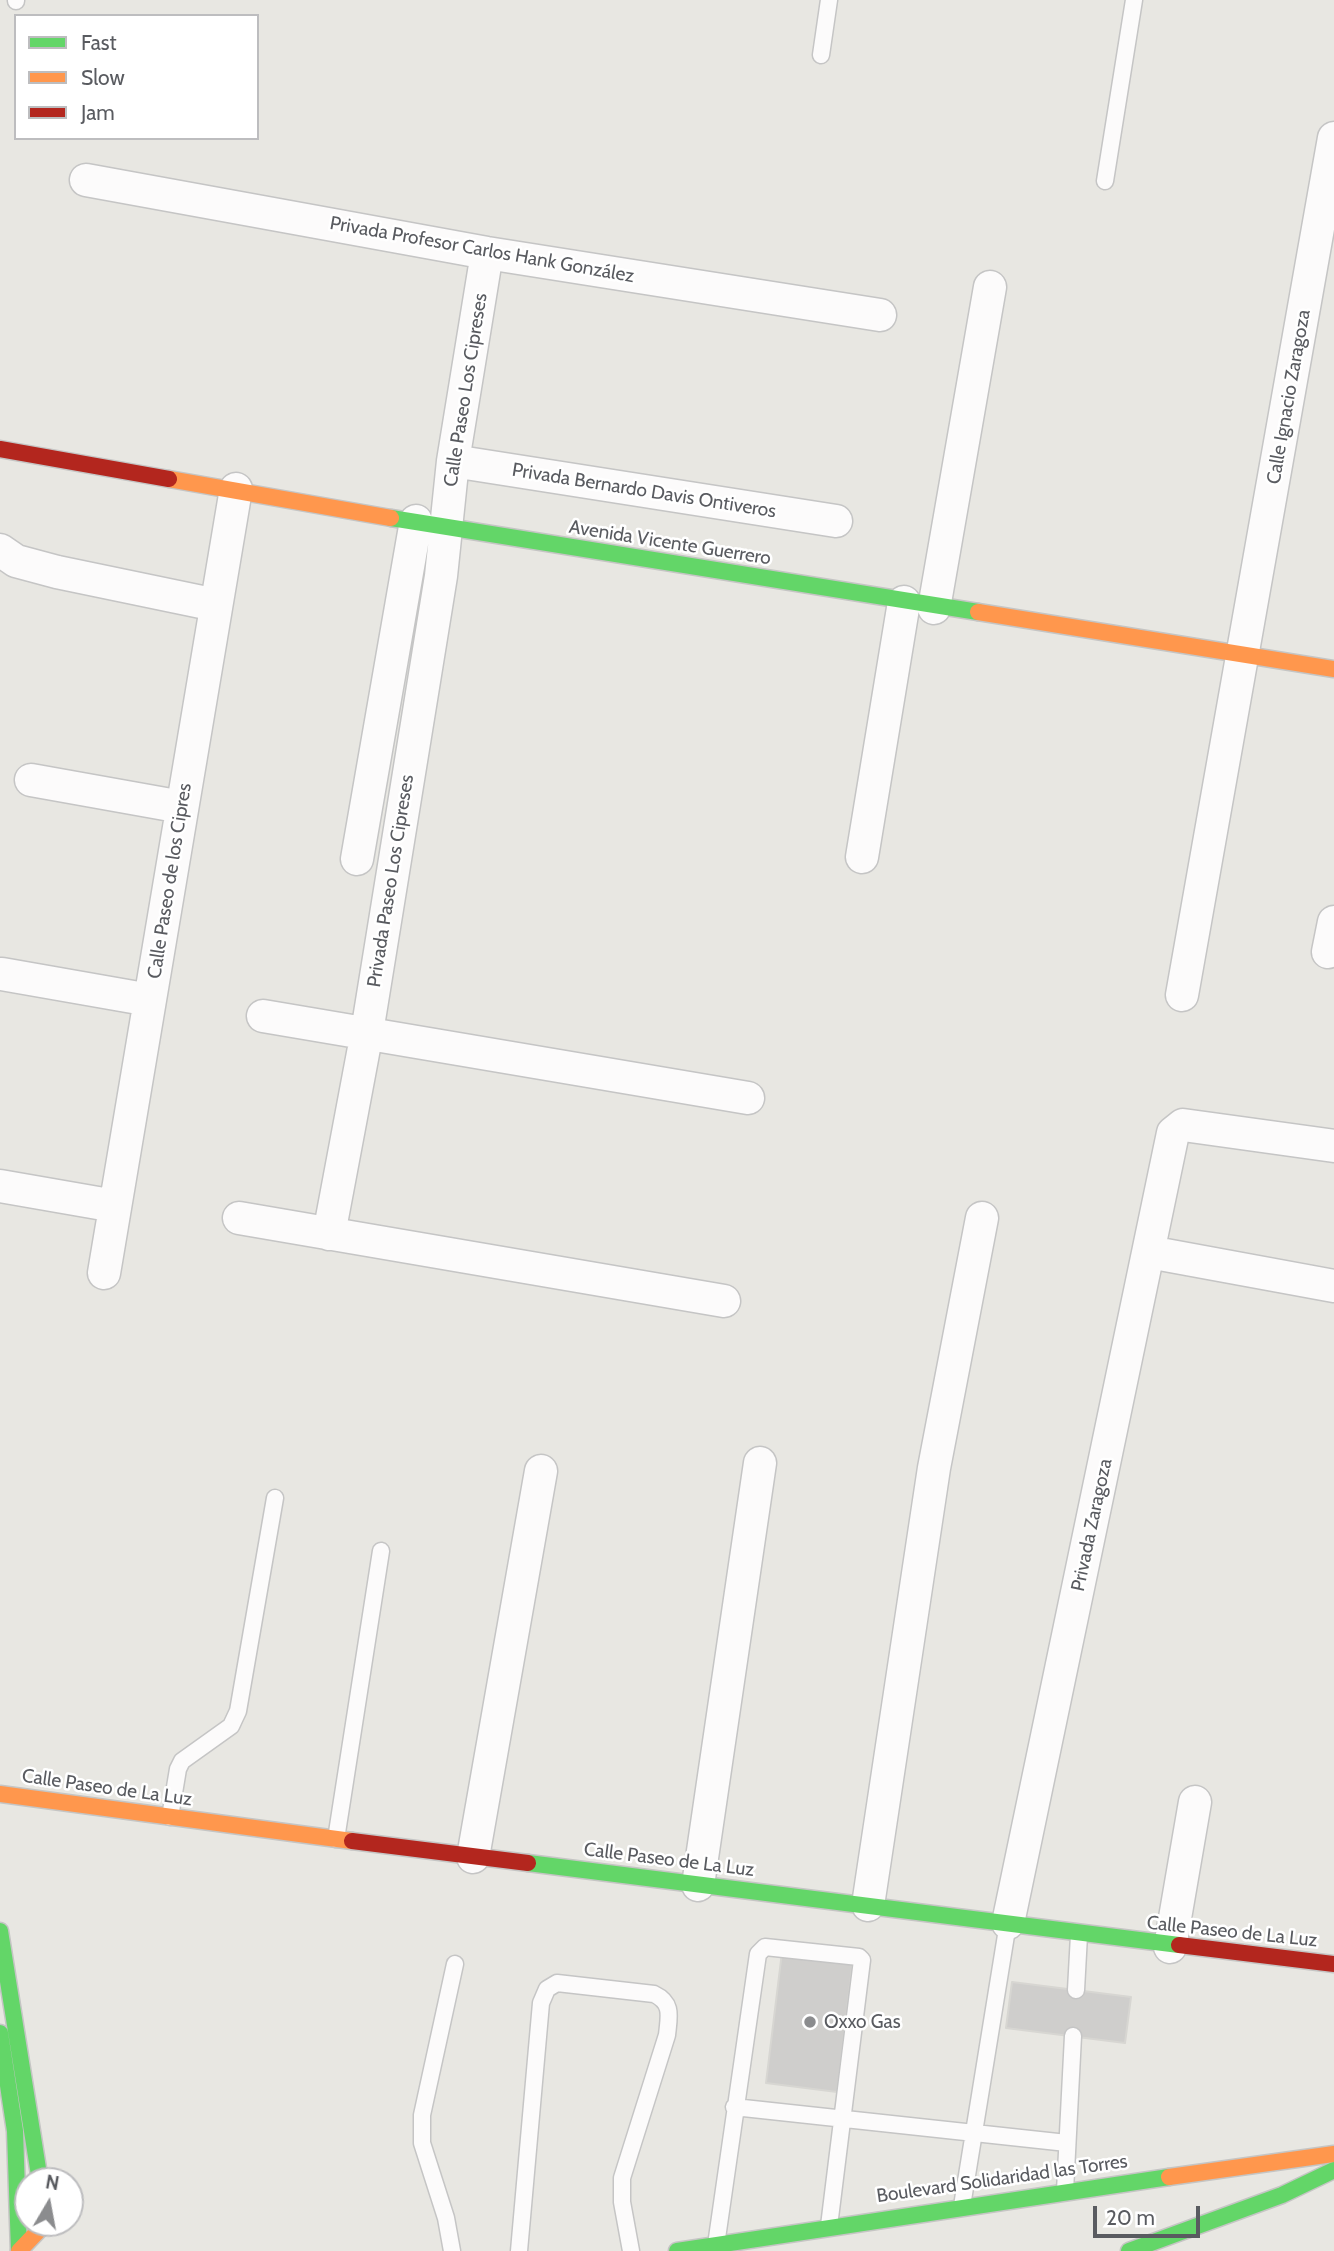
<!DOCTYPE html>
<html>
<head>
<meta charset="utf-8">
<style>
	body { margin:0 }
	#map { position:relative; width:1334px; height:2251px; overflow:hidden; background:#e8e7e2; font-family:Cabin,sans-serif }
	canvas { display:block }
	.legend { position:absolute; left:14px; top:14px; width:245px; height:126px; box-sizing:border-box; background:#fff; border:2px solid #bdbdbf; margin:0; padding:9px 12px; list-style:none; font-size:21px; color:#595b60 }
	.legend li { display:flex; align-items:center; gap:14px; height:35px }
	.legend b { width:35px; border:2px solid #bdbdbf }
	.north { position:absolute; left:14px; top:2167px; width:70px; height:70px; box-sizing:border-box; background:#fff; border:2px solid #bdbdbf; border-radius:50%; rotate:10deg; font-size:19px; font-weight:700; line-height:28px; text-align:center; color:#595b60 }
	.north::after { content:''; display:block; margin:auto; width:24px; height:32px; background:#8b8c8e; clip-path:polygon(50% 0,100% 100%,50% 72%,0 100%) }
	.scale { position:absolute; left:1093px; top:2206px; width:107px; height:32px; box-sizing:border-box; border:4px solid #595b60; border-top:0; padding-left:9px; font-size:21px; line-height:24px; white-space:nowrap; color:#595b60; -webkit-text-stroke:5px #fff; paint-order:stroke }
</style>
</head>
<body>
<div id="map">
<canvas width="1334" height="2251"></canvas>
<ul class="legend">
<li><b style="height:9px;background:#63d668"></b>Fast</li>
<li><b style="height:9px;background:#ff974d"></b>Slow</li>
<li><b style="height:9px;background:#b3261e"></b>Jam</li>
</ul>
<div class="north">N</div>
<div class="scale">20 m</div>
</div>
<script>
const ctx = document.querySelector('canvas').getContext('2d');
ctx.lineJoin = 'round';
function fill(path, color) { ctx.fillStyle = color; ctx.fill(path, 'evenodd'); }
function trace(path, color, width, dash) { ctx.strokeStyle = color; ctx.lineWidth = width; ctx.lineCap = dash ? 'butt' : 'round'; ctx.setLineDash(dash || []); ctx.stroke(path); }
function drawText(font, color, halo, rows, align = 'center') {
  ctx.font = font + ' Cabin,sans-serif'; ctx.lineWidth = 5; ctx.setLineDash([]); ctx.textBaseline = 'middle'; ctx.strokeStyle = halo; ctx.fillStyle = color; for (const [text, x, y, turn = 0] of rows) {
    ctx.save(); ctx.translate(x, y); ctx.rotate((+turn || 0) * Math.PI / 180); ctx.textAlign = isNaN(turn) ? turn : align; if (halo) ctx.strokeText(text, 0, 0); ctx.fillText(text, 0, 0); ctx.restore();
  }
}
const building = new Path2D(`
	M 782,1952 L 853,1960 L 837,2092 L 766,2083 Z
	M 1012,1982 L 1131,1997 L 1125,2043 L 1006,2028 Z`);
fill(building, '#cfcecc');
trace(building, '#d7d6d2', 2);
const lane = new Path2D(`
	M 16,1 L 16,0
	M 821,55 L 829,0
	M 1105,181 L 1134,0
	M 170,1817 L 178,1769 L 182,1761 L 231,1726 L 238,1711 L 275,1498
	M 336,1839 L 381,1551
	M 1076,1990 L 1079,1935
	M 734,2107 L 1067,2143
	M 1065,2191 L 1073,2036
	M 962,2206 L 1008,1923
	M 716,2245 L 758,1954 L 765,1947 L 859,1957 L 862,1960 L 829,2226
	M 452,2251 L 446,2218 L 422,2143 L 422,2115 L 455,1964
	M 519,2251 L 541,2003 L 547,1989 L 557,1983 L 654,1994 C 673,2003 669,2016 667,2035 L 622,2178 L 622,2202 L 631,2251`);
const street = new Path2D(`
	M 86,180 L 487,253 L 880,315
	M 453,461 L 836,521
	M 0,550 L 16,561 L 57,572 L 216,605
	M 934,608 L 990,287
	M 31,780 L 182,807
	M 862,857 L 904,602
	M 357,859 L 416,521
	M 1328,952 L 1334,922
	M 2,974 L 150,1000
	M 1182,995 L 1334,138
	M 263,1016 L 748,1098
	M 0,1186 L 115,1206
	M 239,1218 L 724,1301
	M 329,1234 L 367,1032 L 441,576 L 453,461 L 487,253
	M 1149,1252 L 1334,1286
	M 104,1273 L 236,489
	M 473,1857 L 541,1471
	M 698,1885 L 760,1463
	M 868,1905 L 934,1468 L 982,1218
	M 1008,1923 L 1173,1133 L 1183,1125 L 1334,1146
	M 1170,1947 L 1195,1802`);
const fast = new Path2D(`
	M 391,518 L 978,612
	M 528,1863 L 1179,1945
	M 0,1931 L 40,2181
	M 0,2033 L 15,2131 L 19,2251
	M 677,2251 L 1169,2177
	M 1129,2251 L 1282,2195 L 1334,2170`);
const slow = new Path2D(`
	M 169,479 L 391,518
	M 978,612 L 1334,669
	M 0,1794 L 352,1841
	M 1169,2177 L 1334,2154
	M 19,2251 L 43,2226`);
const jam = new Path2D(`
	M 0,449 L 169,479
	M 352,1841 L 528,1863
	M 1179,1945 L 1334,1964`);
trace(lane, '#c5c5c5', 19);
trace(street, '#c5c5c5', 35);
trace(fast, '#c5c5c4', 19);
trace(slow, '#c5c5c4', 19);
trace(jam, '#c5c5c4', 19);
trace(lane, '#fcfbfb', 16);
trace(street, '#fcfbfb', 32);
trace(fast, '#63d668', 16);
trace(slow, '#ff974d', 16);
trace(jam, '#b3261e', 16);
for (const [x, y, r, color] of [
	[810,2022,7,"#8b8c8e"]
]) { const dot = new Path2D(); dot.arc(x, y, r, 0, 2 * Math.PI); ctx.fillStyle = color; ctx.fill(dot); trace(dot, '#fff', 2.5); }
drawText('19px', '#595b60', '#fff', [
	["Privada Profesor Carlos Hank González",482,250,10],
	["Calle Paseo Los Cipreses",466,390,-81],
	["Calle Ignacio Zaragoza",1289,397,-80],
	["Privada Bernardo Davis Ontiveros",644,491,9],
	["Avenida Vicente Guerrero",670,543,9],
	["Calle Paseo de los Cipres",170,881,-81],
	["Privada Paseo Los Cipreses",391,881,-81],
	["Privada Zaragoza",1092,1525,-78],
	["Calle Paseo de La Luz",107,1788,8],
	["Calle Paseo de La Luz",669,1860,7],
	["Calle Paseo de La Luz",1232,1932,6],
	["Boulevard Solidaridad las Torres",1002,2179,-8]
]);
drawText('19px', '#595b60', '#fff', [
	["Oxxo Gas",824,2022]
], 'left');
</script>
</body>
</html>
